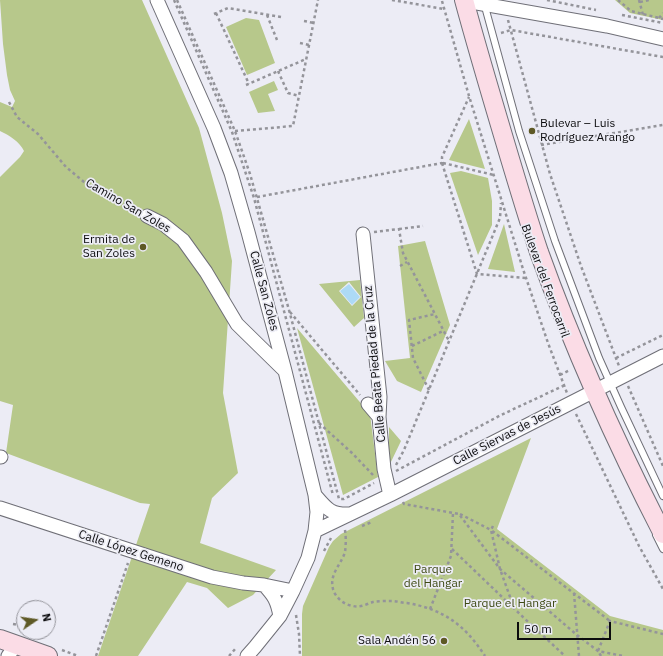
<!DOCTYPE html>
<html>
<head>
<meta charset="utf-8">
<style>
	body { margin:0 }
	#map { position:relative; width:663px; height:656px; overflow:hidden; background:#ececf5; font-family:"IBM Plex Sans",sans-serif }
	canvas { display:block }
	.north { position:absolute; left:16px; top:600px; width:40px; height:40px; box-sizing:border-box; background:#ececf5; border:1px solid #929299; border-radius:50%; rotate:77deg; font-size:11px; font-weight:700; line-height:16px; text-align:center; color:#0c0c0e }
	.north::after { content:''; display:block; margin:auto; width:14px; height:18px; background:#5e5925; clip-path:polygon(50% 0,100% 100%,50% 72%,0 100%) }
	.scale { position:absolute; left:517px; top:622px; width:94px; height:18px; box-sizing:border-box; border:2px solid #0c0c0e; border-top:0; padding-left:5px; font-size:12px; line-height:14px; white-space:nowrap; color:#0c0c0e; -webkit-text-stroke:3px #ececf5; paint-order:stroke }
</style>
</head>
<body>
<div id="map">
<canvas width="663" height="656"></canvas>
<div class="north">N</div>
<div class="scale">50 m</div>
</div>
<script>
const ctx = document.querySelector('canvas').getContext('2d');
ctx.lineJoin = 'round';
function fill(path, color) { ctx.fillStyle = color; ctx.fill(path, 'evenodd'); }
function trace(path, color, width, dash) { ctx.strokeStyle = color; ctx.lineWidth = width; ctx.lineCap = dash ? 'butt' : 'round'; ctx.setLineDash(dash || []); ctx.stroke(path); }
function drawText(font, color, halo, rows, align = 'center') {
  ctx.font = font + ' "IBM Plex Sans",sans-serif'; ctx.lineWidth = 3.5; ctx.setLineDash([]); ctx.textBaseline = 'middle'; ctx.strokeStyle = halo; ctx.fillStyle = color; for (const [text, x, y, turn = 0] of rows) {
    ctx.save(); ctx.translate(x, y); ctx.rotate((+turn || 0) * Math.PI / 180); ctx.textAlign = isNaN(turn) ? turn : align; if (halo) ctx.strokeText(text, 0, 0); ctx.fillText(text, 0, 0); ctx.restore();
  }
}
fill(new Path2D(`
	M 0,0 L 142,0 L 199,128 L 222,213 L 232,261 L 223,393 L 238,473 L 212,498 L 200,543 L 276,570 L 253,595 L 228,608 L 207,588 L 187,582 L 138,656 L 98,656 L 150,504 L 140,503 L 6,453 L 13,405 L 0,401 L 0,177 L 20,157 L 24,151 C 20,142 9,135 0,131 L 0,102 L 12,107 L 15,101 L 10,90 L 7,75 L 3,44 Z
	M 615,0 L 663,0 L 663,20 L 630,13 Z
	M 246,18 L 259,20 L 275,63 L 247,75 L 226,27 Z
	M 274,81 L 278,90 L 268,94 L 275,111 L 258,113 L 249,92 Z
	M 469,119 L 485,169 L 449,160 Z
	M 461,171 L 488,178 L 492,201 L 492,225 L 478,255 L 450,173 Z
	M 504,224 L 515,272 L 488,269 Z
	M 425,241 L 450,325 L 421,392 L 397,381 L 385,361 L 410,358 L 398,246 Z
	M 360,280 L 364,318 L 354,327 L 319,284 ZM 349,282 L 361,297 L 352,306 L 339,291 Z
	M 297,328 L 370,414 L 378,477 L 343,495 Z
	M 389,427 L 401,441 L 389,466 Z
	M 531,438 L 497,529 L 610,616 L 663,630 L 663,656 L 302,656 L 302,614 L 303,606 L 329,547 L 333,541 L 341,534 Z`), '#b7c88b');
fill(new Path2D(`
	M 349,284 L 360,297 L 352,305 L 340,291 Z`), '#addaf6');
const lane = new Path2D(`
	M 484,3 L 519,131 L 555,241 L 599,358 L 621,407 L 663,496
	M 656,535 L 663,549`);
const street = new Path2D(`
	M 157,0 L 214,128 L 231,173 L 248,232 L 285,371 L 315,495 L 317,512 L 315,531 L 308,558 L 293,591 L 280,616 L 255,647 L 247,656
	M 477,3 L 607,26 L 663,39
	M 147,216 L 163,224 L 183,240 L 206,272 L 237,324 L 285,371
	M 363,234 L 380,397 L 379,417 L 384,469 L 390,495
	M 368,404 L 379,417
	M 0,457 L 1,457
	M 315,495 C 327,509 331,515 350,514
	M 0,508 L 212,577 L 243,583 L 264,585 L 293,591
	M 315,531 L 390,495 L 663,356
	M 264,585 C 274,596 277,600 280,616
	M 8,656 L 16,645`);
const secondary = new Path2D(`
	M 464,0 C 477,48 491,95 505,142 C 516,179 527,216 539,252 C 574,349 616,443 663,534
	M 0,639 L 48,656`);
trace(lane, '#6f6f77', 8);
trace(street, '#6f6f77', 15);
trace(secondary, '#6f6f77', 20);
trace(new Path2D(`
	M 174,0 L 232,132 L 254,198 L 280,296 L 333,495
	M 177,0 L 235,131 L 250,174 L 289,310 L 339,499 L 344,499 L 374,483
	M 392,0 L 444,9
	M 547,0 L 596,10
	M 618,0 L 631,11 L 663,19
	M 639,0 L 643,15
	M 442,1 L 469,96 L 523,269 L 548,343 L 567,393
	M 640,2 L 649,0
	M 216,13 L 249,84
	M 214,14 L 228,8 L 281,17
	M 267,15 L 277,40
	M 622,15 L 663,23
	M 659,18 L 663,13
	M 508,20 L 550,174 L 581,266 L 619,366
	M 304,21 L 314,23
	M 501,33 L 511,30 L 663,57
	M 300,43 L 309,45
	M 278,71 L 288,93 L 299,96
	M 246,85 L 306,59
	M 9,102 L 17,117 L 38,134 L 66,167 L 84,182 L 138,211
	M 235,131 L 293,126 L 318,0
	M 541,145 L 663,125
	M 442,163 L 477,274 L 526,278
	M 443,163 L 494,175
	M 257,197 L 442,163 L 442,157 L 469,97
	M 399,229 L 423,226
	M 374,232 L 399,229 L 403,253 L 449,341
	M 400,266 L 407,262
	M 290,312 L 360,395
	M 412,346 L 443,331
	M 616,358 L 663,335
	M 560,375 L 570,370
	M 628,386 L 663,466
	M 429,390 L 413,358 L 409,320 L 435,314
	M 576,414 L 639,546 L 663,589
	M 319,423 L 352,453 L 373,475
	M 396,465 L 404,450 L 500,218 L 501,203
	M 396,471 L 501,415 L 563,386
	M 403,502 L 404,504 L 459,514 L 500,569 L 577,635 L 598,651 L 623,656
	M 460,514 L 491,530 L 500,569 L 514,608
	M 362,526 L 372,522
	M 493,526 L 491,530 L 610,621
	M 345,530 C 346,537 346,545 345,552 C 341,565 329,574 333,589 C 335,597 344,605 353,606 C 360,608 367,604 373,602 C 379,601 386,601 392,601 C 397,601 402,603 407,603 C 443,609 465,625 485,656
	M 452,549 L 524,618 L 565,656
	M 324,551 L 331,538
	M 574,593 L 579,656
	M 430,609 L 451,556 L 453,513
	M 296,615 L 299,634 L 300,656
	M 13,624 L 24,626
	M 62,650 L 78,656
	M 96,656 L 128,563
	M 229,656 L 236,648
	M 601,656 L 598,651 L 610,621 L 663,634`), '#94949a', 2.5, [3, 3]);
trace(lane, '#fff', 6);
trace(street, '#fff', 13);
trace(secondary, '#fbdce6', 18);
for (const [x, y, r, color] of [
	[532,131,4,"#5e5925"],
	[143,247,4,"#5e5925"],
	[444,641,4,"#5e5925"]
]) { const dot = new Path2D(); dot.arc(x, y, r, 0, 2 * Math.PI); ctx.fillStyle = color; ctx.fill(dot); trace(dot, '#ececf5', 1.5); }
drawText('12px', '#0c0c0e', '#ececf5', [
	["Bulevar – Luis",540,124,"left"],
	["Rodríguez Arango",540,138,"left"],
	["Ermita de",135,240],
	["San Zoles",135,254],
	["Sala Andén 56",436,641]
], 'right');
drawText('12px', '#0c0c0e', '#ececf5', [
	["Camino San Zoles",128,206,30],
	["Bulevar del Ferrocarril",545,281,70],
	["Calle San Zoles",264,291,75],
	["Calle Beata Piedad de la Cruz",375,364,-95],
	["Calle Siervas de Jesús",507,435,-27],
	["Calle López Gemeno",131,551,18]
]);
drawText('12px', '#3d4913', '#ececf5', [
	["Parque",433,570],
	["del Hangar",433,584],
	["Parque el Hangar",510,604]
]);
</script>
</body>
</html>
